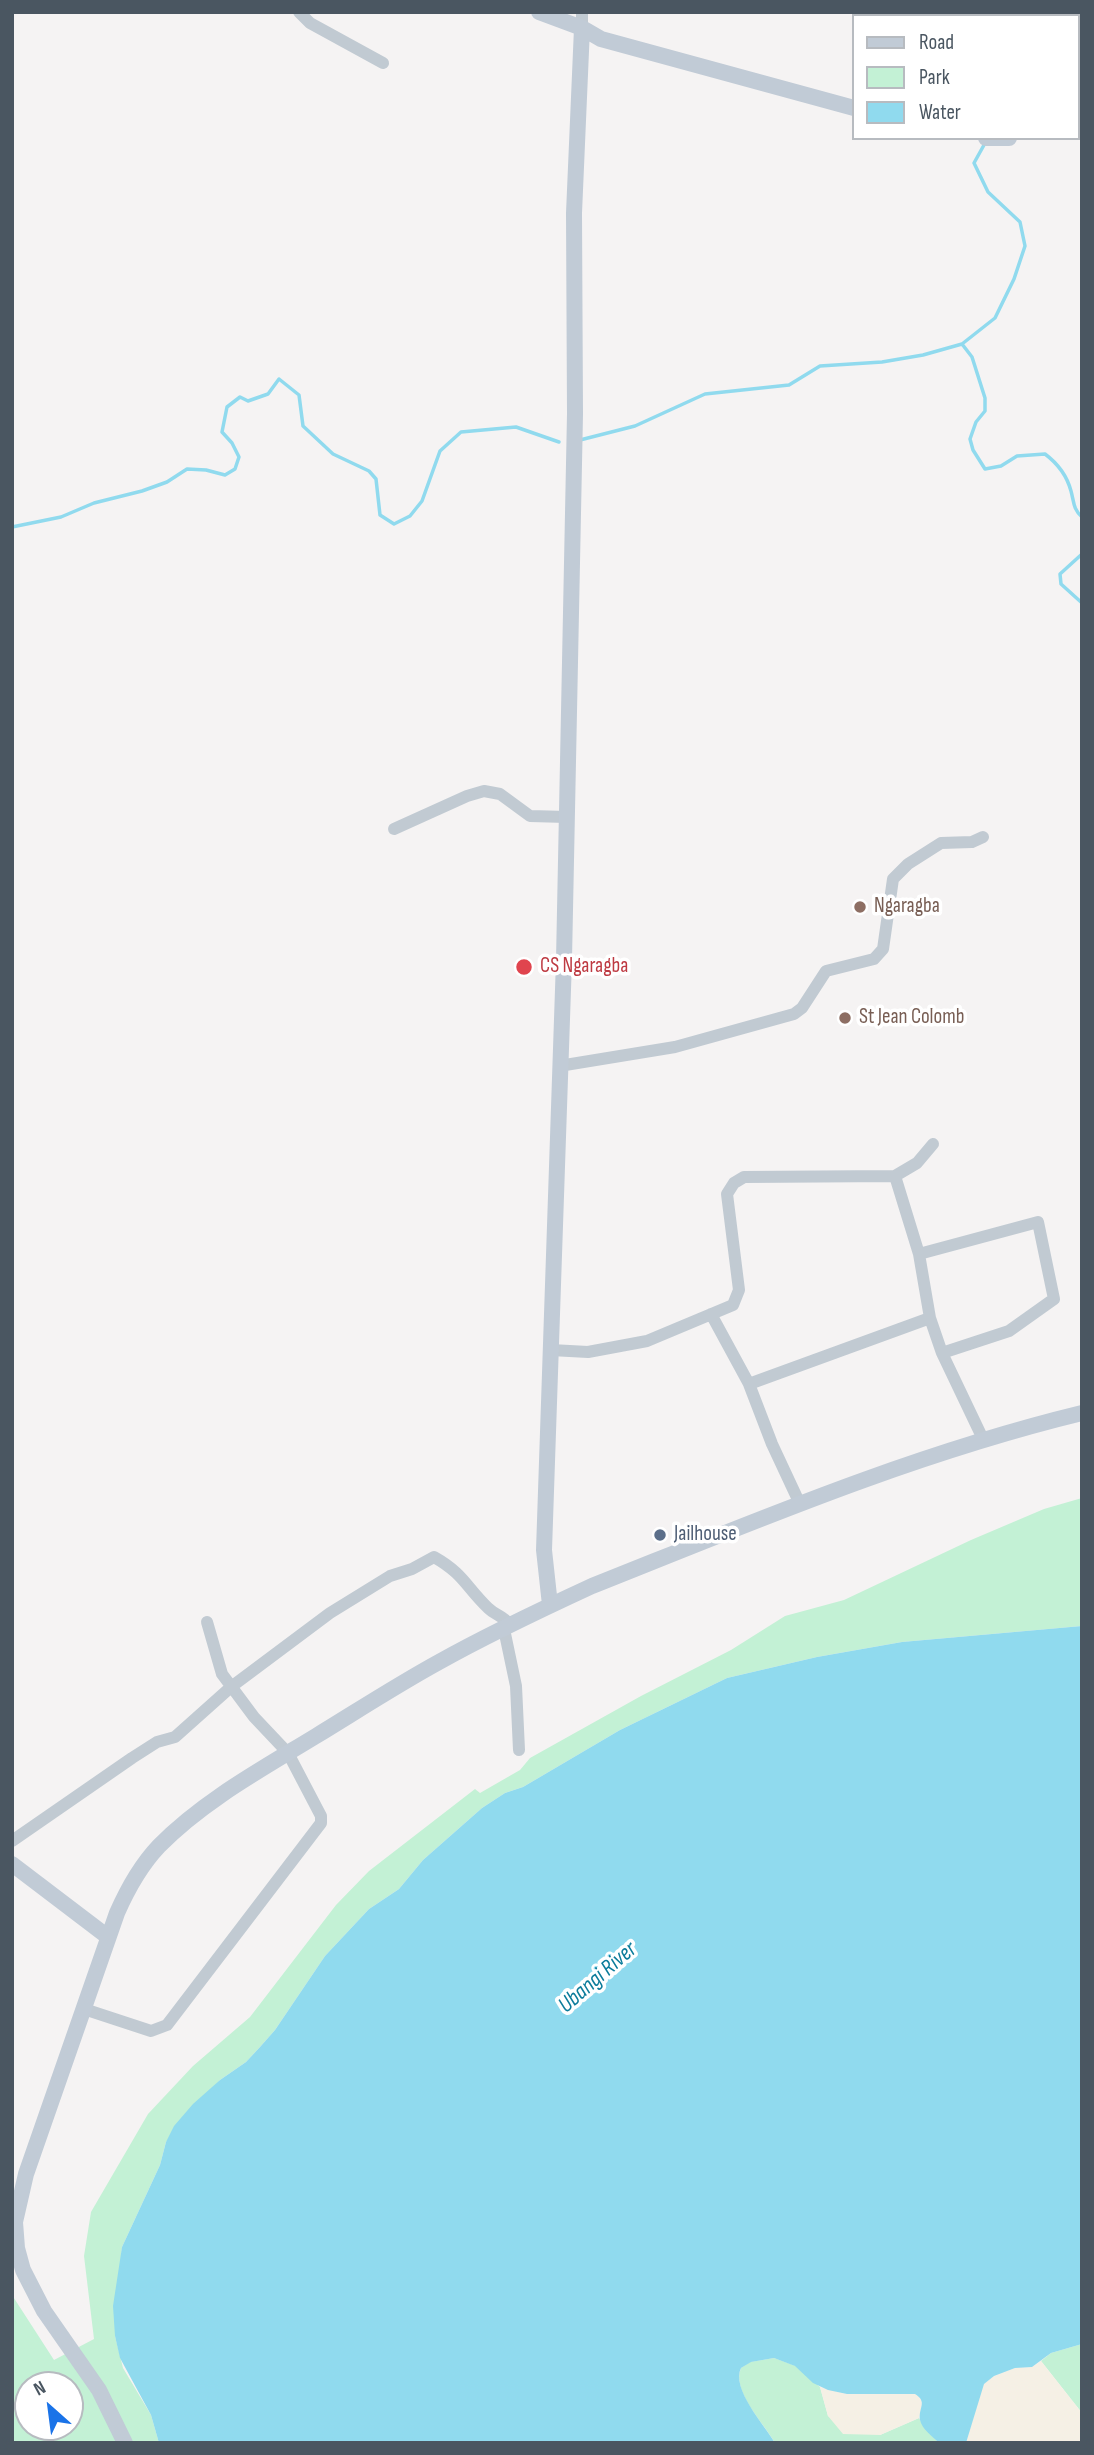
<!DOCTYPE html>
<html>
<head>
<meta charset="utf-8">
<style>
	body { margin:0 }
	#map { position:relative; width:1094px; height:2455px; overflow:hidden; background:#f5f3f3; font-family:"Sofia Sans Condensed",sans-serif }
	canvas { display:block }
	.frame { position:absolute; inset:0; border:14px solid #4a5661; pointer-events:none }
	.legend { position:absolute; left:852px; top:14px; width:228px; height:126px; box-sizing:border-box; background:#fff; border:2px solid #b7bbc0; margin:0; padding:9px 12px; list-style:none; font-size:21px; color:#4a5661 }
	.legend li { display:flex; align-items:center; gap:14px; height:35px }
	.legend b { width:35px; border:2px solid #b7bbc0 }
	.north { position:absolute; left:14px; top:2371px; width:70px; height:70px; box-sizing:border-box; background:#fff; border:2px solid #b7bbc0; border-radius:50%; rotate:332deg; font-size:19px; font-weight:700; line-height:28px; text-align:center; color:#4a5661 }
	.north::after { content:''; display:block; margin:auto; width:24px; height:32px; background:#1a73e8; clip-path:polygon(50% 0,100% 100%,50% 72%,0 100%) }
</style>
</head>
<body>
<div id="map">
<canvas width="1094" height="2455"></canvas>
<div class="frame"></div>
<ul class="legend">
<li><b style="height:9px;background:#c1cbd6"></b>Road</li>
<li><b style="height:19px;background:#c3f1d5"></b>Park</li>
<li><b style="height:19px;background:#90daee"></b>Water</li>
</ul>
<div class="north">N</div>
</div>
<script>
const ctx = document.querySelector('canvas').getContext('2d');
ctx.lineJoin = 'round';
function fill(path, color) { ctx.fillStyle = color; ctx.fill(path, 'evenodd'); }
function trace(path, color, width, dash) { ctx.strokeStyle = color; ctx.lineWidth = width; ctx.lineCap = dash ? 'butt' : 'round'; ctx.setLineDash(dash || []); ctx.stroke(path); }
function drawText(font, color, halo, rows, align = 'center') {
  ctx.font = font + ' "Sofia Sans Condensed",sans-serif'; ctx.lineWidth = 7; ctx.setLineDash([]); ctx.textBaseline = 'middle'; ctx.strokeStyle = halo; ctx.fillStyle = color; for (const [text, x, y, turn = 0] of rows) {
    ctx.save(); ctx.translate(x, y); ctx.rotate((+turn || 0) * Math.PI / 180); ctx.textAlign = isNaN(turn) ? turn : align; if (halo) ctx.strokeText(text, 0, 0); ctx.fillText(text, 0, 0); ctx.restore();
  }
}
fill(new Path2D(`
	M 1082,1498 L 1082,1626 L 902,1642 L 817,1657 L 727,1678 L 620,1730 L 523,1787 L 505,1793 L 482,1808 L 423,1860 L 399,1889 L 369,1909 L 325,1956 L 275,2030 L 260,2047 L 246,2062 L 220,2080 L 166,2142 L 160,2165 L 122,2247 L 115,2336 L 123,2368 L 151,2415 L 159,2443 L 12,2443 L 12,2295 L 54,2360 L 94,2339 L 84,2256 L 91,2212 L 148,2114 L 193,2066 L 250,2017 L 336,1905 L 369,1871 L 475,1789 L 480,1793 L 520,1770 L 530,1758 L 641,1696 L 731,1650 L 785,1616 L 844,1600 L 971,1540 L 1044,1509 ZM 28,2385 L 70,2385 L 70,2427 L 28,2427 Z
	M 1082,2344 L 1082,2413 L 1041,2361 L 1051,2353 Z
	M 774,2358 L 796,2366 L 820,2387 L 828,2416 L 880,2435 L 919,2418 L 924,2427 L 939,2443 L 775,2443 C 764,2423 731,2391 741,2368 L 750,2362 Z`), '#c3f1d5');
fill(new Path2D(`
	M 1041,2361 L 1082,2413 L 1082,2443 L 966,2443 L 983,2384 L 994,2376 L 1015,2368 L 1032,2367 Z
	M 820,2387 L 847,2394 L 915,2394 C 925,2400 922,2407 919,2418 L 880,2435 L 843,2434 L 828,2416 Z`), '#f5f0e5');
fill(new Path2D(`
	M 1082,1626 L 1082,2344 L 1051,2353 L 1032,2367 L 1015,2368 L 994,2376 L 984,2384 L 966,2443 L 939,2443 C 932,2436 922,2429 920,2420 C 918,2408 928,2402 915,2394 L 847,2394 L 828,2390 L 813,2383 L 795,2366 L 774,2358 L 751,2362 L 741,2368 C 731,2389 764,2424 775,2443 L 159,2443 L 151,2415 L 120,2358 L 115,2336 L 113,2306 L 122,2247 L 160,2165 L 166,2142 L 174,2126 L 193,2104 L 220,2080 L 246,2062 L 260,2047 L 275,2030 L 325,1956 L 369,1909 L 399,1889 L 423,1860 L 482,1808 L 505,1793 L 523,1787 L 620,1730 L 727,1678 L 817,1657 L 902,1642 Z`), '#90daee');
trace(new Path2D(`
	M 948,12 L 949,16
	M 962,344 L 995,318 L 1014,279 L 1025,246 L 1020,222 L 988,192 L 974,163 L 984,145
	M 580,440 L 635,426 L 705,394 L 789,385 L 820,366 L 882,362 L 923,355 L 962,344 L 972,357 L 985,398 L 985,411 L 976,422 L 970,439 L 973,450 L 985,469 L 1001,466 L 1017,456 L 1045,454 C 1057,463 1067,476 1071,491 C 1074,502 1073,509 1082,517
	M 12,527 L 61,517 L 94,503 L 142,491 L 167,482 L 187,469 L 206,470 L 225,475 L 235,469 L 239,457 L 232,443 L 222,432 L 227,407 L 240,397 L 248,401 L 268,394 L 279,379 L 299,395 L 303,426 L 333,454 L 369,471 L 376,479 L 380,515 L 394,524 L 410,516 L 422,501 L 440,451 L 461,432 L 516,427 L 559,442
	M 1082,530 L 1082,542
	M 1082,554 L 1060,574 L 1061,584 L 1082,603`), '#90daee', 3.5);
trace(new Path2D(`
	M 299,12 L 310,23 L 383,63
	M 1076,16 L 1078,12
	M 582,28 L 582,12
	M 394,829 L 467,796 L 484,791 L 500,794 L 530,816 L 567,817
	M 559,1066 L 675,1047 L 794,1014 L 802,1008 L 826,971 L 874,959 L 883,949 L 893,879 L 908,864 L 941,843 L 972,842 L 983,837
	M 895,1176 L 919,1254 L 930,1318 L 942,1353 L 983,1439
	M 919,1254 L 1038,1222 L 1054,1299 L 1009,1331 L 942,1353
	M 711,1314 L 749,1384 L 772,1444 L 800,1504
	M 551,1350 L 588,1352 L 647,1341 L 733,1305 L 739,1290 L 727,1194 L 734,1183 L 744,1177 L 895,1176 L 917,1163 L 933,1144
	M 749,1384 L 930,1318
	M 504,1629 L 516,1686 L 519,1750
	M 12,1841 L 132,1758 L 157,1742 L 175,1737 L 231,1687 L 330,1613 L 390,1576 L 412,1569 L 434,1557 C 464,1574 466,1587 488,1608 C 496,1616 503,1615 510,1625
	M 84,2009 L 151,2031 L 167,2025 L 321,1823 L 321,1816 L 288,1753 L 254,1717 L 222,1674 L 207,1622`), '#c1cad2', 12);
trace(new Path2D(`
	M 539,12 L 582,28 L 601,39 L 854,108
	M 1078,118 L 1082,117
	M 986,138 L 1009,138
	M 550,1605 L 544,1550 L 564,960 L 575,414 L 574,213 L 582,28
	M 12,1864 L 108,1937
	M 125,2443 L 99,2390 L 44,2311 L 23,2270 L 17,2248 L 15,2222 L 26,2174 L 117,1913 C 128,1888 140,1866 159,1846 C 203,1801 262,1769 316,1736 C 357,1711 397,1685 439,1662 C 489,1634 540,1610 592,1586 C 753,1522 913,1454 1082,1413`), '#c1cbd6', 16);
for (const [x, y, r, color] of [
	[860,907,7,"#8d6e63"],
	[524,967,9,"#e0444e"],
	[845,1018,7,"#8d6e63"],
	[660,1535,7,"#5c6f8a"]
]) { const dot = new Path2D(); dot.arc(x, y, r, 0, 2 * Math.PI); ctx.fillStyle = color; ctx.fill(dot); trace(dot, '#fff', 2.5); }
drawText('21px', '#785e54', '#fff', [
	["Ngaragba",874,907],
	["St Jean Colomb",859,1018]
], 'left');
drawText('21px', '#be3a42', '#fff', [
	["CS Ngaragba",540,967]
], 'left');
drawText('21px', '#4e5e75', '#fff', [
	["Jailhouse",674,1535]
], 'left');
drawText('italic 23px', '#0c7c9b', '#fff', [
	["Ubangi River",598,1978,-41]
]);
</script>
</body>
</html>
